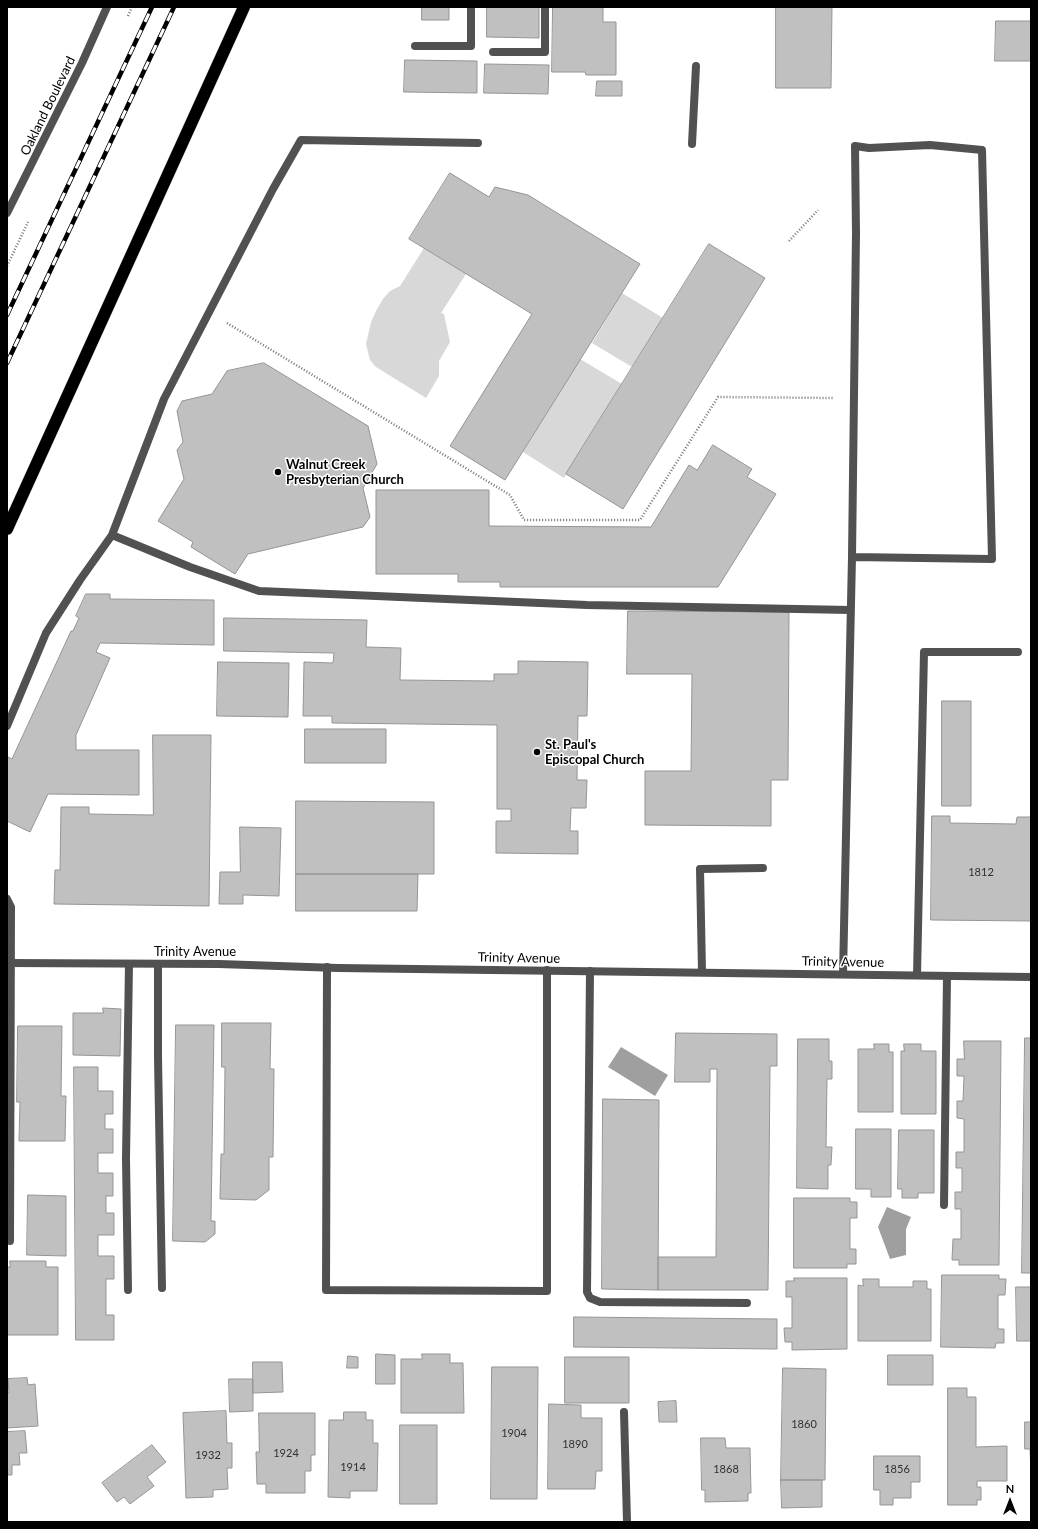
<!DOCTYPE html>
<html>
<head>
<meta charset="utf-8">
<style>
	body { margin:0 }
	#map { position:relative; width:1038px; height:1529px; overflow:hidden; background:#fff; font-family:Lato,sans-serif }
	canvas { display:block }
	.frame { position:absolute; inset:0; border:8px solid #000; pointer-events:none }
	.north { position:absolute; left:990px; top:1481px; width:40px; height:40px; -webkit-text-stroke:3px #fff; paint-order:stroke; rotate:0deg; font-size:11px; font-weight:700; line-height:16px; text-align:center; color:#000 }
	.north::after { content:''; display:block; margin:auto; width:14px; height:18px; background:#000; clip-path:polygon(50% 0,100% 100%,50% 72%,0 100%) }
</style>
</head>
<body>
<div id="map">
<canvas width="1038" height="1529"></canvas>
<div class="frame"></div>
<div class="north">N</div>
</div>
<script>
const ctx = document.querySelector('canvas').getContext('2d');
ctx.lineJoin = 'round';
function fill(path, color) { ctx.fillStyle = color; ctx.fill(path, 'evenodd'); }
function trace(path, color, width, dash) { ctx.strokeStyle = color; ctx.lineWidth = width; ctx.lineCap = dash ? 'butt' : 'round'; ctx.setLineDash(dash || []); ctx.stroke(path); }
function drawText(font, color, halo, rows, align = 'center') {
  ctx.font = font + ' Lato,sans-serif'; ctx.lineWidth = 3; ctx.setLineDash([]); ctx.textBaseline = 'middle'; ctx.strokeStyle = halo; ctx.fillStyle = color; for (const [text, x, y, turn = 0] of rows) {
    ctx.save(); ctx.translate(x, y); ctx.rotate((+turn || 0) * Math.PI / 180); ctx.textAlign = isNaN(turn) ? turn : align; if (halo) ctx.strokeText(text, 0, 0); ctx.fillText(text, 0, 0); ctx.restore();
  }
}
fill(new Path2D(`
	M 424,248 L 466,274 L 441,313 L 444,314 L 450,342 L 439,361 L 439,376 L 426,398 L 376,367 L 370,360 L 366,344 L 371,322 L 377,309 L 383,299 L 390,291 L 400,286 Z
	M 622,293 L 663,318 L 632,367 L 592,343 Z
	M 580,359 L 622,384 L 564,478 L 523,452 Z`), '#d8d8d8');
fill(new Path2D(`
	M 621,1047 L 668,1075 L 655,1096 L 608,1067 Z
	M 887,1207 L 911,1217 L 906,1229 L 906,1255 L 890,1259 L 878,1227 Z`), '#9f9f9f');
const building = new Path2D(`
	M 422,7 L 449,7 L 449,20 L 422,20 Z
	M 487,7 L 539,7 L 539,38 L 487,37 Z
	M 553,7 L 603,7 L 603,22 L 616,22 L 616,75 L 586,75 L 585,72 L 552,72 Z
	M 776,7 L 832,7 L 831,88 L 776,88 Z
	M 996,21 L 1031,21 L 1031,61 L 995,61 Z
	M 405,60 L 477,61 L 477,93 L 404,92 Z
	M 485,64 L 549,65 L 548,94 L 484,93 Z
	M 597,81 L 622,81 L 622,96 L 596,96 Z
	M 450,173 L 489,197 L 495,187 L 528,195 L 640,264 L 505,480 L 450,446 L 532,314 L 409,239 Z
	M 709,244 L 765,278 L 623,509 L 566,474 Z
	M 264,363 L 368,426 L 377,464 L 363,488 L 370,517 L 363,527 L 248,554 L 235,574 L 191,547 L 193,542 L 158,521 L 184,479 L 177,450 L 183,442 L 177,411 L 182,401 L 212,394 L 227,371 Z
	M 713,445 L 752,469 L 747,477 L 776,494 L 718,587 L 500,587 L 500,582 L 458,582 L 458,574 L 376,574 L 376,490 L 489,490 L 489,526 L 651,527 L 689,465 L 697,470 Z
	M 86,594 L 110,594 L 110,599 L 214,600 L 214,645 L 100,643 L 96,652 L 110,658 L 76,735 L 76,750 L 139,750 L 139,795 L 48,794 L 30,832 L 7,821 L 7,760 L 8,757 L 12,759 L 71,631 L 73,631 L 79,618 L 76,616 Z
	M 628,611 L 789,612 L 788,780 L 771,780 L 771,826 L 645,825 L 645,771 L 691,771 L 692,674 L 627,674 Z
	M 224,618 L 367,620 L 366,647 L 401,648 L 400,680 L 494,681 L 494,674 L 518,674 L 518,661 L 588,662 L 587,716 L 578,716 L 577,780 L 587,780 L 586,808 L 571,808 L 570,831 L 578,831 L 578,854 L 496,853 L 496,821 L 511,821 L 511,809 L 497,809 L 497,725 L 332,723 L 332,716 L 303,716 L 304,662 L 333,663 L 334,653 L 224,651 Z
	M 218,662 L 289,663 L 288,717 L 217,716 Z
	M 942,701 L 971,701 L 971,806 L 942,806 Z
	M 305,729 L 386,729 L 386,763 L 305,763 Z
	M 153,735 L 211,735 L 209,906 L 54,904 L 55,870 L 60,870 L 61,807 L 89,807 L 89,814 L 153,815 Z
	M 296,801 L 434,802 L 434,874 L 296,874 Z
	M 932,816 L 950,816 L 950,823 L 1016,824 L 1017,817 L 1031,817 L 1031,921 L 931,920 Z
	M 240,827 L 281,828 L 279,896 L 243,895 L 243,904 L 219,904 L 220,872 L 240,872 Z
	M 296,874 L 418,874 L 417,911 L 296,911 Z
	M 103,1008 L 121,1009 L 120,1056 L 73,1055 L 73,1013 L 103,1013 Z
	M 222,1023 L 271,1023 L 270,1069 L 274,1069 L 273,1157 L 269,1157 L 269,1190 L 256,1200 L 220,1199 L 221,1154 L 224,1154 L 225,1067 L 222,1067 Z
	M 176,1025 L 214,1025 L 211,1221 L 215,1221 L 215,1234 L 205,1242 L 173,1241 Z
	M 18,1026 L 62,1026 L 61,1096 L 66,1096 L 65,1141 L 19,1141 L 20,1102 L 17,1102 Z
	M 676,1033 L 777,1034 L 777,1066 L 770,1066 L 768,1290 L 658,1290 L 658,1257 L 716,1257 L 717,1069 L 710,1069 L 710,1082 L 675,1082 Z
	M 1025,1038 L 1031,1038 L 1031,1273 L 1022,1273 Z
	M 798,1039 L 829,1039 L 829,1061 L 832,1061 L 832,1079 L 827,1079 L 826,1147 L 832,1147 L 831,1165 L 828,1165 L 828,1189 L 797,1188 Z
	M 964,1041 L 1001,1041 L 999,1265 L 959,1265 L 959,1260 L 952,1260 L 953,1239 L 961,1239 L 961,1209 L 955,1209 L 955,1192 L 962,1192 L 962,1168 L 956,1168 L 956,1152 L 964,1152 L 964,1119 L 957,1118 L 957,1101 L 963,1101 L 964,1076 L 957,1076 L 957,1059 L 964,1059 Z
	M 874,1044 L 889,1044 L 889,1052 L 893,1052 L 893,1112 L 858,1112 L 858,1049 L 874,1049 Z
	M 904,1044 L 921,1044 L 921,1051 L 936,1051 L 936,1114 L 901,1114 L 901,1051 L 904,1051 Z
	M 74,1067 L 98,1067 L 98,1091 L 113,1091 L 113,1114 L 105,1114 L 105,1129 L 113,1129 L 113,1153 L 98,1153 L 98,1173 L 113,1173 L 113,1196 L 106,1196 L 106,1213 L 114,1213 L 114,1235 L 98,1235 L 98,1256 L 114,1256 L 114,1279 L 106,1279 L 106,1315 L 114,1315 L 114,1340 L 76,1340 Z
	M 603,1099 L 659,1100 L 658,1290 L 602,1289 Z
	M 856,1129 L 891,1129 L 891,1197 L 871,1197 L 871,1189 L 856,1189 Z
	M 899,1130 L 934,1130 L 934,1193 L 918,1193 L 918,1198 L 902,1198 L 902,1189 L 898,1189 Z
	M 28,1195 L 66,1196 L 66,1256 L 27,1255 Z
	M 794,1198 L 850,1198 L 850,1202 L 857,1202 L 857,1218 L 850,1218 L 850,1249 L 856,1249 L 856,1264 L 847,1264 L 847,1268 L 794,1268 Z
	M 10,1261 L 46,1261 L 46,1267 L 58,1267 L 58,1335 L 7,1335 L 7,1267 L 10,1267 Z
	M 942,1275 L 999,1275 L 999,1279 L 1006,1279 L 1005,1295 L 998,1295 L 998,1329 L 1004,1329 L 1004,1343 L 996,1343 L 995,1348 L 941,1347 Z
	M 794,1278 L 847,1278 L 847,1349 L 792,1350 L 792,1342 L 785,1342 L 784,1328 L 792,1328 L 792,1297 L 786,1297 L 786,1281 L 794,1281 Z
	M 863,1279 L 879,1279 L 879,1287 L 913,1287 L 913,1281 L 927,1281 L 927,1289 L 931,1289 L 931,1341 L 858,1341 L 858,1285 L 863,1286 Z
	M 1016,1287 L 1031,1287 L 1031,1341 L 1017,1341 Z
	M 574,1317 L 777,1319 L 777,1349 L 574,1347 Z
	M 376,1354 L 395,1355 L 395,1384 L 376,1384 Z
	M 422,1354 L 450,1354 L 450,1363 L 463,1363 L 464,1413 L 401,1413 L 401,1359 L 422,1359 Z
	M 888,1355 L 933,1355 L 933,1385 L 888,1385 Z
	M 348,1356 L 358,1357 L 358,1368 L 347,1368 Z
	M 565,1357 L 629,1357 L 629,1403 L 565,1403 Z
	M 253,1362 L 282,1362 L 283,1392 L 253,1393 Z
	M 492,1367 L 538,1367 L 537,1499 L 491,1499 Z
	M 783,1368 L 826,1369 L 825,1480 L 781,1480 Z
	M 27,1378 L 28,1385 L 35,1384 L 38,1426 L 7,1428 L 7,1393 L 9,1393 L 8,1379 Z
	M 229,1379 L 253,1379 L 253,1411 L 230,1412 Z
	M 948,1388 L 967,1388 L 967,1397 L 976,1397 L 976,1447 L 1007,1446 L 1007,1481 L 977,1481 L 977,1487 L 981,1487 L 981,1500 L 977,1500 L 977,1505 L 948,1505 Z
	M 676,1401 L 677,1422 L 659,1422 L 658,1402 Z
	M 549,1404 L 581,1405 L 581,1418 L 602,1418 L 602,1471 L 596,1471 L 595,1489 L 548,1489 Z
	M 226,1411 L 227,1443 L 232,1443 L 232,1468 L 227,1468 L 228,1489 L 213,1490 L 213,1497 L 186,1498 L 183,1413 Z
	M 344,1412 L 366,1412 L 366,1420 L 373,1420 L 373,1443 L 378,1443 L 377,1491 L 350,1491 L 350,1498 L 328,1497 L 329,1420 L 343,1420 Z
	M 259,1413 L 315,1413 L 315,1455 L 311,1455 L 311,1471 L 305,1471 L 305,1493 L 266,1493 L 266,1484 L 257,1484 L 256,1452 L 259,1452 Z
	M 1025,1422 L 1031,1422 L 1031,1472 L 1030,1449 L 1025,1449 Z
	M 400,1425 L 437,1425 L 437,1504 L 400,1504 Z
	M 25,1431 L 27,1453 L 19,1453 L 20,1465 L 12,1465 L 12,1475 L 7,1475 L 7,1432 Z
	M 701,1438 L 725,1438 L 726,1448 L 750,1448 L 751,1493 L 748,1493 L 748,1501 L 705,1502 L 705,1490 L 702,1490 Z
	M 152,1445 L 166,1462 L 147,1477 L 154,1486 L 130,1504 L 124,1497 L 117,1502 L 102,1483 Z
	M 874,1456 L 920,1456 L 920,1482 L 911,1482 L 911,1498 L 893,1498 L 893,1505 L 880,1505 L 880,1490 L 874,1490 Z
	M 781,1480 L 822,1480 L 822,1507 L 782,1508 Z`);
fill(building, '#c0c0c0');
trace(building, '#959595', 1);
const motorway = new Path2D(`
	M 7,529 L 244,7`);
trace(motorway, '#dbdbdb', 13);
trace(new Path2D(`
	M 128,16 L 132,7
	M 789,241 L 818,210
	M 7,266 L 28,222
	M 227,323 L 510,495 L 524,520 L 640,520 L 718,397 L 833,398`), '#737373', 2.5, [1, 2]);
trace(new Path2D(`
	M 415,46 L 471,46 L 471,7
	M 493,52 L 545,52 L 545,7
	M 692,144 L 696,66
	M 930,145 L 982,150 L 992,559 L 852,557 L 856,233 L 855,146 L 869,148 Z
	M 112,535 L 190,567 L 259,591 L 587,605 L 850,610
	M 7,726 L 46,633 L 80,580 L 112,535 L 164,399 L 273,189 L 301,140 L 478,143
	M 7,899 L 11,907 L 10,1241
	M 158,964 L 158,1057 L 162,1288
	M 327,967 L 326,1290 L 547,1291 L 547,970
	M 590,971 L 587,1292 L 590,1298 L 600,1302 L 747,1303
	M 702,972 L 700,869 L 763,868
	M 843,974 L 852,557
	M 917,975 L 924,652 L 1018,652
	M 944,1205 L 947,976
	M 128,1290 L 126,1158 L 129,964
	M 624,1412 L 627,1522`), '#515151', 8);
trace(new Path2D(`
	M 7,213 L 82,63 L 107,7
	M 7,963 L 219,964 L 338,968 L 1031,977`), '#515151', 8);
trace(motorway, '#000', 12);
const rail = new Path2D(`
	M 7,315 L 152,7
	M 7,363 L 174,7`);
trace(rail, '#000', 4.5);
trace(rail, '#fff', 3, [9]);
for (const [x, y, r, color] of [
	[278,472,4,"#000"],
	[537,752,4,"#000"]
]) { const dot = new Path2D(); dot.arc(x, y, r, 0, 2 * Math.PI); ctx.fillStyle = color; ctx.fill(dot); trace(dot, '#fff', 1.5); }
drawText('11px', '#303030', null, [
	["1812",981,872],
	["1860",804,1424],
	["1904",514,1433],
	["1890",575,1444],
	["1924",286,1453],
	["1932",208,1455],
	["1914",353,1467],
	["1868",726,1469],
	["1856",897,1469]
]);
drawText('13px', '#000', '#fff', [
	["Oakland Boulevard",48,106,-64],
	["Trinity Avenue",195,952],
	["Trinity Avenue",519,958,1],
	["Trinity Avenue",843,962,1]
]);
drawText('bold 13px', '#000', '#fff', [
	["Walnut Creek",286,465],
	["Presbyterian Church",286,480],
	["St. Paul's",545,745],
	["Episcopal Church",545,760]
], 'left');
</script>
</body>
</html>
